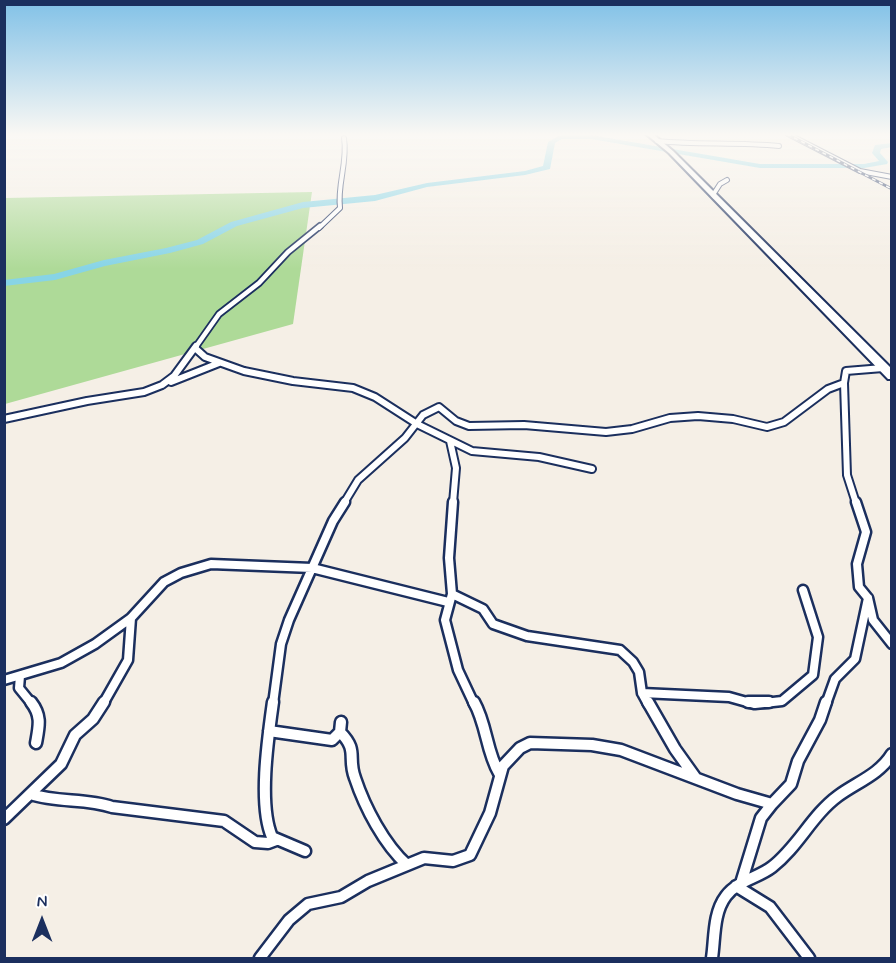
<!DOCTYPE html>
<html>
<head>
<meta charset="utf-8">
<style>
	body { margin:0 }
	#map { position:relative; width:896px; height:963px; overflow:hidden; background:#f5efe6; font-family:Mynerve,sans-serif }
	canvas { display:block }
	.frame { position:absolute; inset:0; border:6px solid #1b2f5e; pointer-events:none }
	.north { position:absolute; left:12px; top:891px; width:60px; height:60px; -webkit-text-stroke:4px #fff; paint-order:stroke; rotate:0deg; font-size:16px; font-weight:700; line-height:24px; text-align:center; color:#1b2f5e }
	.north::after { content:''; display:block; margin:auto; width:21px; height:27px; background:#1b2f5e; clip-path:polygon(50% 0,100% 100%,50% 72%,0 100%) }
</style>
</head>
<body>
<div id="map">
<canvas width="896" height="963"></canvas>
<div class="frame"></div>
<div class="north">N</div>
</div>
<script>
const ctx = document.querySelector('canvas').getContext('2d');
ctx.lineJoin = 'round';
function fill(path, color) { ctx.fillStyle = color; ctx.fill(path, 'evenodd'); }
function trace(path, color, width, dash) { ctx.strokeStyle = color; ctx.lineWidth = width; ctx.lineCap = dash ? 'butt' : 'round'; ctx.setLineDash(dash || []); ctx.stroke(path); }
fill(new Path2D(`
	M 312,192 L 293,324 L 5,404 L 5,198 Z`), '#aeda98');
fill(new Path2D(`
	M 561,135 L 591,135 L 760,164 L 864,164 L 879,161 L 872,153 L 875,145 L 892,143 L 892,147 L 881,149 L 880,153 L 888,162 L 887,164 L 864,168 L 760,168 L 591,139 L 562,139 L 555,143 L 550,169 L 525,175 L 427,187 L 375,201 L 303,208 L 237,226 L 203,244 L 170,253 L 105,266 L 55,280 L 4,286 L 4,280 L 54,274 L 104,260 L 166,248 L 197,240 L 231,222 L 303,202 L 375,195 L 427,183 L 525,171 L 543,166 L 548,142 Z`), '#87d4e6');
const streetFar4 = new Path2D(`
	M 788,134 L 860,171 L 892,177
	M 657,141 C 698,145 738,142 779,146
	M 715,197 L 713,195 L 720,184 L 727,180
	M 319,228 L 340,208 C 337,184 348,162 344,138`);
const streetFar3 = new Path2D(`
	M 195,348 L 219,314 L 259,283 L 288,252 L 320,226`);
const streetFar2 = new Path2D(`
	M 195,348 L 205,357 L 244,371 L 293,381 L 353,388 L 375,397 L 417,424 L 472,451 L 539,457 L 592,469
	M 171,382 L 219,363
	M 4,419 L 87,401 L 144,392 L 162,385 L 174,376 L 196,346
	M 450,441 L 456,468 L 453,503
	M 344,503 L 358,480 L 405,438 L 423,415 L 439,407 L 456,421 L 469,426 L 524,425 L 606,432 L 632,429 L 670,418 L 698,416 L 733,419 L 767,427 L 784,422 L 828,389 L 844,383
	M 856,503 L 847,475 L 844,383 L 846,371 L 883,368`);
const streetFar1 = new Path2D(`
	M 453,502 L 449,558 L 452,594 L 445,620 L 458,670 L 474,704
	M 856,502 L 866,532 L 857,564 L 859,587 L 868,598 L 873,620 L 892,644
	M 452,594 L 483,609 L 493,624 L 527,636 L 620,650 L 633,662 L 639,672 L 642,693 L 648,704
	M 20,676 L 19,688 L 32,704
	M 4,680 L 61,663 L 95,644 L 131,618 L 164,582 L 181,573 L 211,564 L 312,568 L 448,602
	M 642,693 L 729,697 L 754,704
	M 103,704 L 128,660 L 131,618
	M 273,704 L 281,644 L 289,620 L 333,521 L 345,502
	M 755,704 L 782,701 L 813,675 L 818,637 L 803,590
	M 826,704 L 835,679 L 855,659 L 868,598`);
const street = new Path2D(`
	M 31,702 C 42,716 39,726 36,743
	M 273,702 C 268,738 258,805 272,837 L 305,851
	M 474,702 C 487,725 486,751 499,773
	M 648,702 L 675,749 L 695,777
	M 748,702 L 769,702
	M 269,731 L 332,740 L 340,732 L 341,722
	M 340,732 C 359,751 347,757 355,778 C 365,808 384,844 407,865
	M 31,794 C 57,803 86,798 112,807 L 224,821 L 255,842 L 268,843 L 276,840
	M 4,819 L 61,764 L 75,735 L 93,719 L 104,702
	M 742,880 L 761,818 L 772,804
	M 736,886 L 770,907 L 809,958
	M 260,958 L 289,920 L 308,904 L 341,897 L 368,881 L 424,858 L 453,861 L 470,855 L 490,813 L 503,766 L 520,748 L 530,743 L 592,745 L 621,750 L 737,794 L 772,804 L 791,784 L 798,761 L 820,720 L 826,702
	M 712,958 C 715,938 713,913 726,896 C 738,880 758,878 772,867 C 798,847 812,815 838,796 C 857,782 879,775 892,754`);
const highway = new Path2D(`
	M 646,134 L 653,134 L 673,151 L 892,369 L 892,379 L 888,379 L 669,153 Z`);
trace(streetFar4, '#1b2f5e', 6);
trace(streetFar3, '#1b2f5e', 8);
trace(streetFar2, '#1b2f5e', 10);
trace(streetFar1, '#1b2f5e', 13);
trace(street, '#1b2f5e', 15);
trace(highway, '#1b2f5e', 4);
trace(streetFar4, '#fff', 4);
trace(streetFar3, '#fff', 4.5);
trace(streetFar2, '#fff', 6);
trace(streetFar1, '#fff', 8);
trace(street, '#fff', 10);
fill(highway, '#fff');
const rail = new Path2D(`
	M 787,134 L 892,189`);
trace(rail, '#1b2f5e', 3);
trace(rail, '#fff', 1.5, [4]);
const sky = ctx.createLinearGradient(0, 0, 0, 269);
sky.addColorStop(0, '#81c1e7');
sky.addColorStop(0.5, '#faf8f4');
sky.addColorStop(1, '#faf8f400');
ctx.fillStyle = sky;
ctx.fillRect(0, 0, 896, 269);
</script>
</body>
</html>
